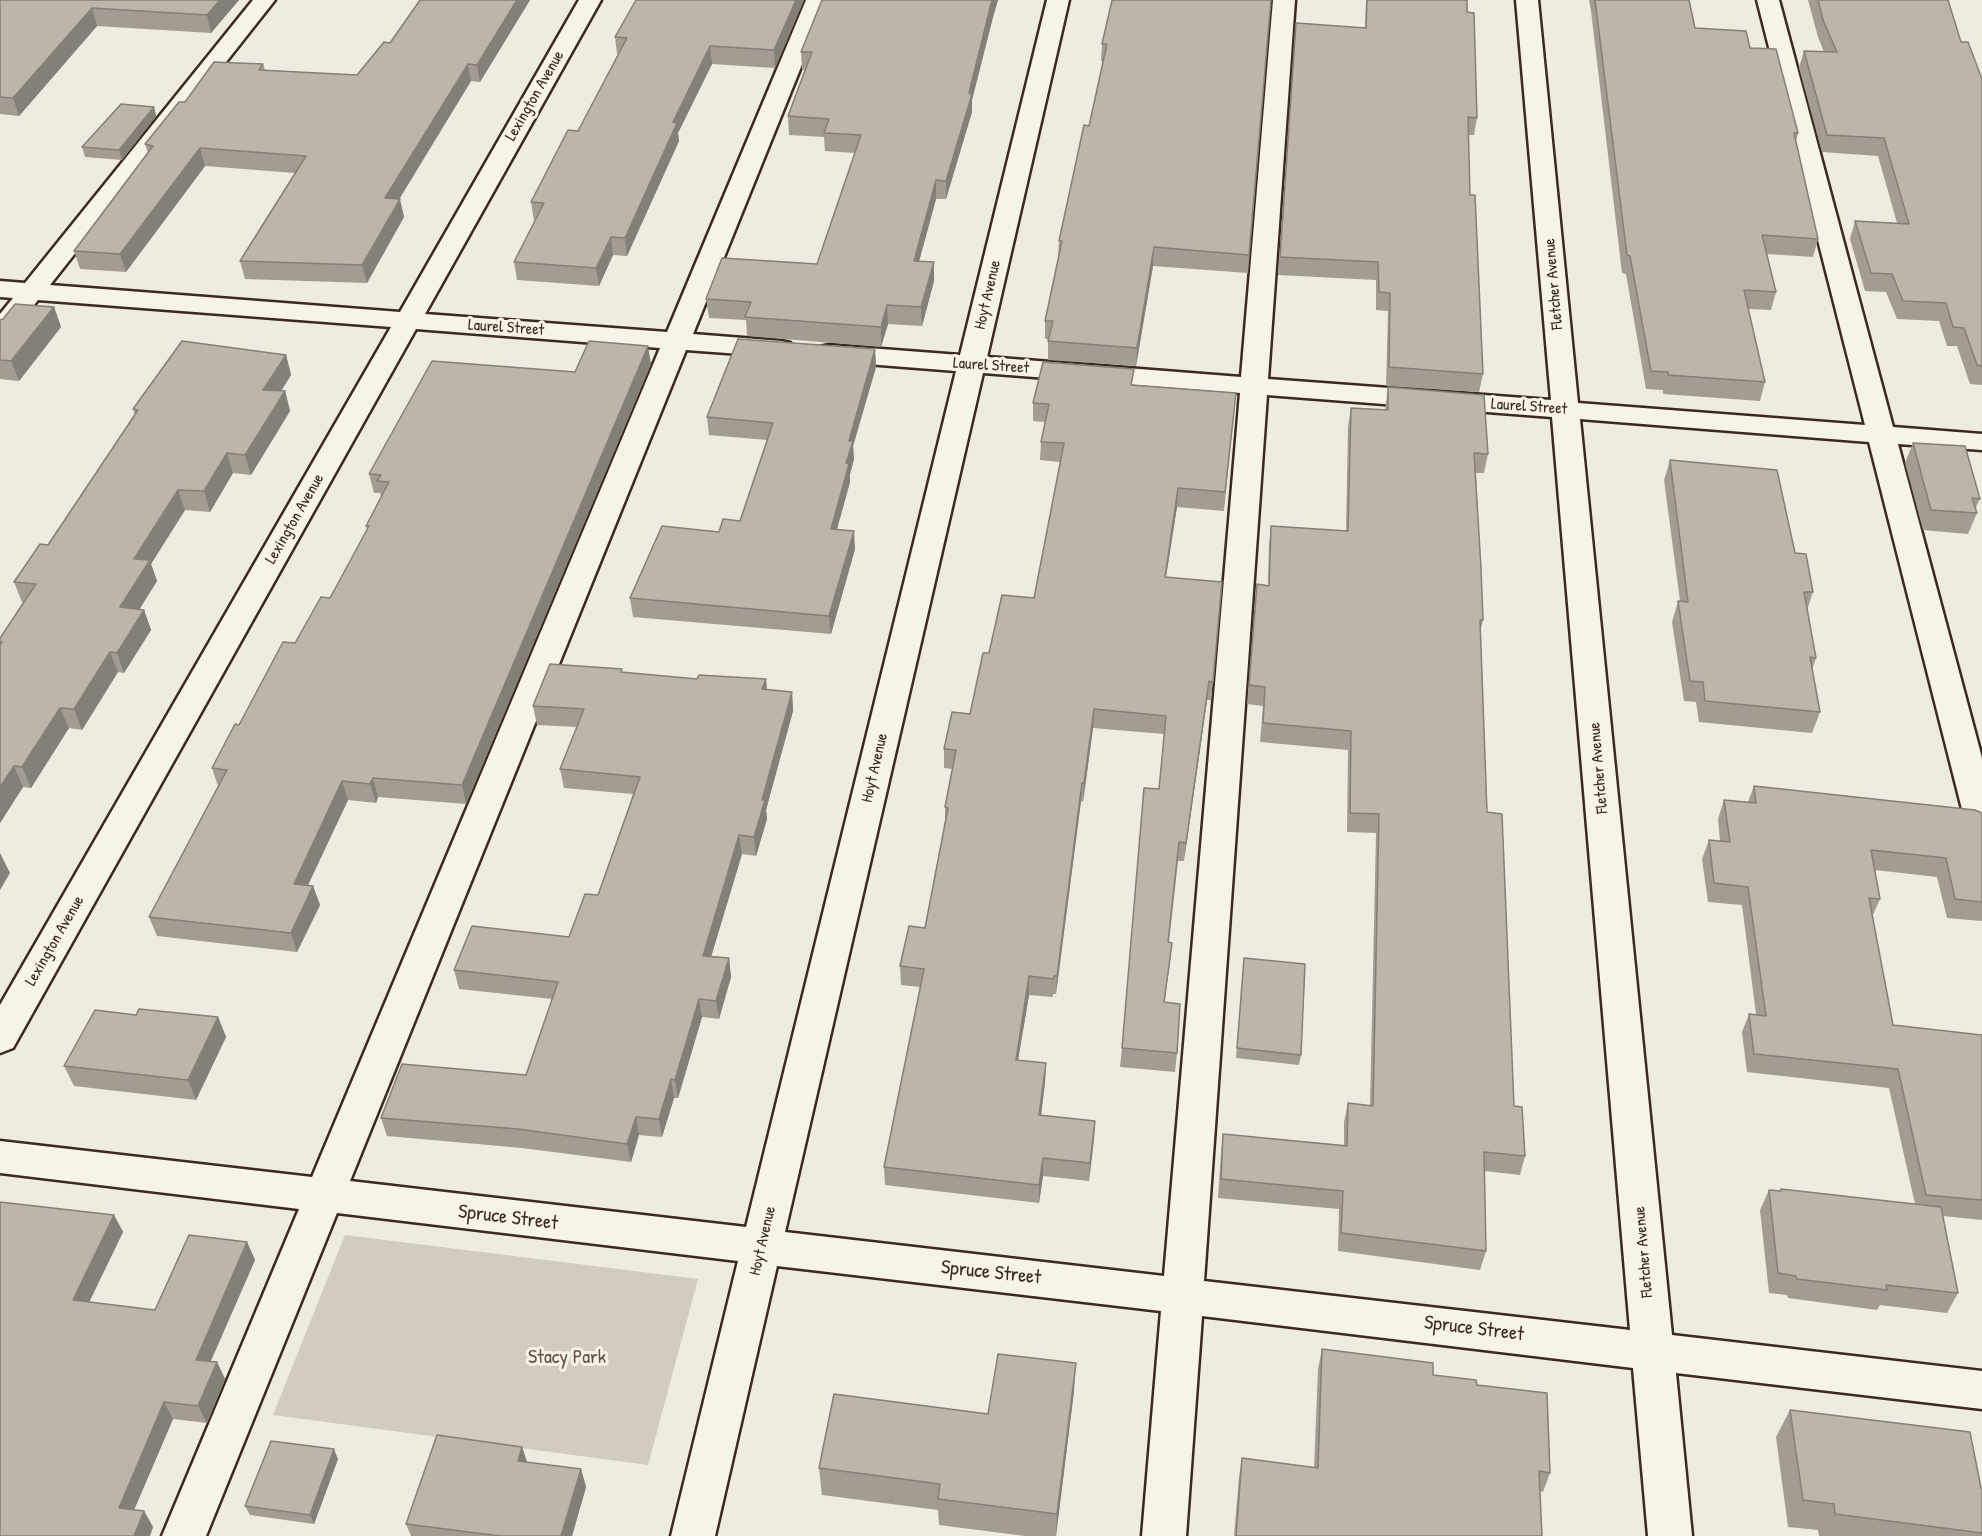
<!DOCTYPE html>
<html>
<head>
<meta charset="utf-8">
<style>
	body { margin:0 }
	canvas { display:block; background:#efebe0 }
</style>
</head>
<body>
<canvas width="1982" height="1536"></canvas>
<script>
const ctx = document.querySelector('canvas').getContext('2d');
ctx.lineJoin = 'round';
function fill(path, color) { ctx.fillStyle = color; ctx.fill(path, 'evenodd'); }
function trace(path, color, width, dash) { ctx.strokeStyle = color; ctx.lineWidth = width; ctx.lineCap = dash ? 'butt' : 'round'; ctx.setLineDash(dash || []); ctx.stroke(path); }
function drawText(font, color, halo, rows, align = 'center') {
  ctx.font = font + ' "Patrick Hand",sans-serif'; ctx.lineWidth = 6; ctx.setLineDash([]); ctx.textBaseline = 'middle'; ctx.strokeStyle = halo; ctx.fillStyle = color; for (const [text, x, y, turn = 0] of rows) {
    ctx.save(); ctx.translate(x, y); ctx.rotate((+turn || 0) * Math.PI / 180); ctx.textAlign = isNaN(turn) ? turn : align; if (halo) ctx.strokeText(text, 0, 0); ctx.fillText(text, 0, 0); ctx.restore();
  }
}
fill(new Path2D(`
	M 345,1235 L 698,1279 L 648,1465 L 273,1415 Z`), '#d1cbc0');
const minor = new Path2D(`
	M 253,0 L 275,0 L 50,285 L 400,312 L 579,0 L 601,0 L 425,314 L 667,332 L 806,0 L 828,0 L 693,334 L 781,341 L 790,343 L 794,349 L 790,355 L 781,357 L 686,350 L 350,1181 L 746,1227 L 956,371 L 829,361 L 820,359 L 816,353 L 820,347 L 829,345 L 960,355 L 1047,0 L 1069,0 L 987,357 L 1241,377 L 1273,0 L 1295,0 L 1268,379 L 1551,400 L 1516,0 L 1538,0 L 1578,403 L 1865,425 L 1757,0 L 1779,0 L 1893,427 L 1982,434 L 1982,450 L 1898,444 L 1982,758 L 1982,833 L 1970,830 L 1965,821 L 1869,442 L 1580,419 L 1672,1335 L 1982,1371 L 1982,1409 L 1676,1373 L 1692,1536 L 1648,1536 L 1633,1368 L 1202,1316 L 1186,1536 L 1142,1536 L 1161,1311 L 777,1266 L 715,1536 L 671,1536 L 738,1261 L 337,1213 L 206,1536 L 162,1536 L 299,1209 L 0,1173 L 0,1141 L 312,1177 L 660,348 L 416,329 L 13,1048 L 0,1053 L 0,1005 L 391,327 L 38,300 L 9,337 L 0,339 L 0,314 L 13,298 L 0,297 L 0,281 L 25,283 ZM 983,373 L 1240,393 L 1164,1276 L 785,1232 ZM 1267,395 L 1552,417 L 1630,1330 L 1204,1281 Z`);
trace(minor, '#3b2a1e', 5);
fill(minor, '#f7f3e8');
fill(new Path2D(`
	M 0,0 L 239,0 L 211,33 L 97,26 L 19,116 L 0,114 Z
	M 420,0 L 530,0 L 480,82 L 471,81 L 399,199 L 404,217 L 367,283 L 245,279 L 240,261 L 295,173 L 205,166 L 126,272 L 80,269 L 74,251 L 148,153 L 145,144 L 185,102 L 263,64 L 265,70 L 357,75 L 390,43 Z
	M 804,0 L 775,68 L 712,64 L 678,133 L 679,141 L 627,256 L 613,255 L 599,286 L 517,280 L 514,262 L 535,221 L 534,221 L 531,202 L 578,131 L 618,54 L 617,54 L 615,37 Z
	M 822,0 L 998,0 L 993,17 L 972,100 L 972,112 L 946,199 L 936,199 L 919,261 L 934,262 L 934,281 L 922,326 L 888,324 L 881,347 L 747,336 L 746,320 L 709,318 L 706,299 L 817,264 L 855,153 L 825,151 L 824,137 L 789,135 L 788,116 L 806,70 L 802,70 L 801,52 Z
	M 1271,0 L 1248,273 L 1153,266 L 1136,366 L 1048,360 L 1048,339 L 1045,339 L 1045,321 L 1058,259 L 1059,241 L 1089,126 L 1103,61 L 1101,61 L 1102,44 Z
	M 1366,0 L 1467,0 L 1477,118 L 1474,135 L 1468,135 L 1470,195 L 1483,374 L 1479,392 L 1386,386 L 1388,311 L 1376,310 L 1376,280 L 1278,275 L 1296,23 L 1365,28 Z
	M 1589,0 L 1689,0 L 1695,28 L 1750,48 L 1798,133 L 1796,141 L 1818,239 L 1813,257 L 1767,254 L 1776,292 L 1771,310 L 1748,309 L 1765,382 L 1760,401 L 1663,394 L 1663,390 L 1646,389 L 1626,274 L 1622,273 L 1591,11 Z
	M 1808,0 L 1948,0 L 1961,42 L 1982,79 L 1982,385 L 1970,384 L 1957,346 L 1947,346 L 1939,321 L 1897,319 L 1886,292 L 1865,291 L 1850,239 L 1855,221 L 1897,223 L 1878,156 L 1822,152 L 1799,68 L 1804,51 L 1824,52 L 1818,37 Z
	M 154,107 L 156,116 L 122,160 L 85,157 L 82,147 Z
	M 54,307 L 61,327 L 19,381 L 0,379 L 0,320 Z
	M 875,349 L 876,367 L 853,446 L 854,459 L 850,474 L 850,482 L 837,529 L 855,549 L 831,634 L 633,617 L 630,598 L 719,532 L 740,521 L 767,440 L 709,435 L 707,417 Z
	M 286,355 L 291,375 L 281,391 L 285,391 L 290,411 L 251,475 L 233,473 L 210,512 L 185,510 L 151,564 L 157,581 L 139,609 L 144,610 L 151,630 L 124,673 L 118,672 L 82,730 L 69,728 L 31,788 L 23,787 L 0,823 L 0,638 L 24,603 L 22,602 L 14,582 L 48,545 L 135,415 L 133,409 Z
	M 651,364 L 466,804 L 378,797 L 376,803 L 348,800 L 308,885 L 313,886 L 320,905 L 297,952 L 157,936 L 149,917 L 218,786 L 212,768 L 239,725 L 295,643 L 330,598 L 367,530 L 366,526 L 381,497 L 380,493 L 374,493 L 369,474 L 575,372 Z
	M 1133,385 L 1236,393 L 1224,511 L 1177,507 L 1166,577 L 1222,582 L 1211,700 L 1207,700 L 1184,861 L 1178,861 L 1169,942 L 1170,961 L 1164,1002 L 1177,1053 L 1175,1072 L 1120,1067 L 1122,1048 L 1159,789 L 1164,734 L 1093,728 L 1083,802 L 1081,801 L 1056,994 L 1053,994 L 1053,997 L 1029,995 L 1018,1060 L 1046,1063 L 1045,1082 L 1041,1115 L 1095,1121 L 1094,1139 L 1089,1181 L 1043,1176 L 1039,1203 L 885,1185 L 884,1167 L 920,987 L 901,985 L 900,966 L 925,928 L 945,822 L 945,807 L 953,769 L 944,768 L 944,749 L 970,714 L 989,653 L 1034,598 L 1060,462 L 1040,460 L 1041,442 L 1045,422 L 1033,421 L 1033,403 Z
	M 1388,387 L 1488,454 L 1484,473 L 1476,473 L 1483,620 L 1480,633 L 1487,812 L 1514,1106 L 1525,1156 L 1520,1175 L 1484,1171 L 1486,1251 L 1480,1270 L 1338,1251 L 1339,1209 L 1218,1198 L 1221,1153 L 1223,1134 L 1344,1145 L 1344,1122 L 1348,1103 L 1370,1106 L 1376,833 L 1347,832 L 1348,750 L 1260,742 L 1263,706 L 1247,704 L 1257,584 L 1268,585 L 1269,545 L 1271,526 L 1346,531 L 1348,427 L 1351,408 L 1385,410 Z
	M 1913,443 L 1980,499 L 1975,509 L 1977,513 L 1968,534 L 1923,530 L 1905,463 Z
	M 1670,460 L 1795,553 L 1813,592 L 1807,610 L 1816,658 L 1812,670 L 1820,712 L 1812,733 L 1699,722 L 1696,702 L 1684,701 L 1672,622 L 1678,601 L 1680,601 L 1664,480 Z
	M 622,672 L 697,679 L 766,679 L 767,690 L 792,692 L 793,711 L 766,810 L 767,819 L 756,856 L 742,854 L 711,956 L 729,958 L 731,977 L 719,1019 L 702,1017 L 678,1098 L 674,1098 L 662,1137 L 639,1135 L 631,1162 L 522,1148 L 387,1136 L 381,1118 L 526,1075 L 552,999 L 459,989 L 454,970 L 569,937 L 598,895 L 633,794 L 564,788 L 560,769 L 577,727 L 537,725 L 533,706 Z
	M 1754,786 L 1982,813 L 1982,921 L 1947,918 L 1937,877 L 1875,870 L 1880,899 L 1872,917 L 1893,1025 L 1982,1035 L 1982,1220 L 1943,1216 L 1958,1293 L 1947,1313 L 1880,1305 L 1877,1310 L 1788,1298 L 1787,1295 L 1769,1293 L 1760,1210 L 1769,1190 L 1780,1191 L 1781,1189 L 1915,1204 L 1889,1088 L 1747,1072 L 1742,1032 L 1749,1014 L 1756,1014 L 1742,905 L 1708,902 L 1702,859 L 1709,840 L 1720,841 L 1718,819 L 1724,800 L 1748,802 Z
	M 1244,958 L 1301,1055 L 1299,1065 L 1236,1058 Z
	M 136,1015 L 218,1017 L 226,1037 L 196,1100 L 74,1086 L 64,1066 Z
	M 114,1215 L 123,1232 L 89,1302 L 155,1310 L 247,1242 L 255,1260 L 211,1361 L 217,1362 L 225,1379 L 207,1423 L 173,1419 L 134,1510 L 144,1511 L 153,1527 L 0,1536 Z
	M 1322,1349 L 1477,1385 L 1550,1473 L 1543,1492 L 1540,1491 L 1542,1536 L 1234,1536 L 1239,1477 L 1242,1458 L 1314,1468 L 1318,1369 Z
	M 1074,1391 L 1056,1536 L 1025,1536 L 939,1525 L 938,1510 L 822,1495 L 819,1468 L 988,1414 Z
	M 1790,1410 L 1982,1488 L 1982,1536 L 1819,1536 L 1818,1530 L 1788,1527 L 1776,1437 Z
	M 522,1447 L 527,1462 L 581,1469 L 586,1487 L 572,1536 L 411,1536 L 406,1524 Z
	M 338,1459 L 314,1524 L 250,1515 L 245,1506 Z`), '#a39c92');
fill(new Path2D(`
	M 220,0 L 239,0 L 211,33 L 207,15 Z
	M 517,0 L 530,0 L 480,82 L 477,65 Z
	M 796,0 L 804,0 L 775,68 L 774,50 Z
	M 992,0 L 998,0 L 993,17 L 972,100 L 972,112 L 946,199 L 946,181 Z
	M 92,8 L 97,26 L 19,116 L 13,98 Z
	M 710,46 L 712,64 L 678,133 L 679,141 L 627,256 L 625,238 L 673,122 Z
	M 468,64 L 471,81 L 389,216 L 385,198 Z
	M 154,107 L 156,116 L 122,160 L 119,150 Z
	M 200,148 L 205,166 L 126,272 L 120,254 Z
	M 936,180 L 936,199 L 914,280 L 914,261 Z
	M 400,199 L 404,217 L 367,283 L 362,265 Z
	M 611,237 L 613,255 L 599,286 L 596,268 Z
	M 1154,247 L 1153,266 L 1136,366 L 1137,348 Z
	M 934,262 L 934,281 L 922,326 L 921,307 Z
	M 887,305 L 888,324 L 881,347 L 881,327 Z
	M 54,307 L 61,327 L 19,381 L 11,361 Z
	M 648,346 L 651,364 L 466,804 L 462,785 Z
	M 875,349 L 876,367 L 853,446 L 854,459 L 850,474 L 850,482 L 832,547 L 831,529 L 846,463 L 849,441 Z
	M 286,355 L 291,375 L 269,410 L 263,390 Z
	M 285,391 L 290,411 L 251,475 L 245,455 Z
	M 227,453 L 233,473 L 210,512 L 204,491 Z
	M 1178,488 L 1177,507 L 1163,595 L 1165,577 Z
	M 178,490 L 185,510 L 151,564 L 157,581 L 128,628 L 120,607 L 134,559 Z
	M 854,531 L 855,549 L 831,634 L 829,616 Z
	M 144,610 L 151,630 L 124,673 L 117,653 Z
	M 110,652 L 118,672 L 82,730 L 74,709 Z
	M 766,679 L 767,698 L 762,689 Z
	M 1209,681 L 1207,700 L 1184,861 L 1186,843 Z
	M 792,692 L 793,711 L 766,810 L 767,819 L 756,856 L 754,837 L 762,800 Z
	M 60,708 L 69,728 L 31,788 L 22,767 Z
	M 1094,709 L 1093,728 L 1083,802 L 1084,783 Z
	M 14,766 L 23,787 L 0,823 L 0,787 Z
	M 373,778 L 378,797 L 376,803 L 370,784 Z
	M 342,781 L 348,800 L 300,902 L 294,884 Z
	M 1082,783 L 1081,801 L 1056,994 L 1057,976 Z
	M 739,835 L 742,854 L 706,974 L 703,956 Z
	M 0,853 L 10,873 L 0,890 Z
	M 313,886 L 320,905 L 297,952 L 291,933 Z
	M 1172,943 L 1170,961 L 1162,1021 L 1164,1002 Z
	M 729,958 L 731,977 L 719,1019 L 716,1001 Z
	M 1029,976 L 1029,995 L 1015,1078 L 1016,1060 Z
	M 699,999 L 702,1017 L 678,1098 L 675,1080 Z
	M 218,1017 L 226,1037 L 196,1100 L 188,1080 Z
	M 1046,1063 L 1045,1082 L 1039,1133 L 1039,1115 Z
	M 671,1079 L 674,1098 L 662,1137 L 659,1119 Z
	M 636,1117 L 639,1135 L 631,1162 L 627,1144 Z
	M 1095,1121 L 1094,1139 L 1089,1181 L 1090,1163 Z
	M 1043,1158 L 1043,1176 L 1039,1203 L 1039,1185 Z
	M 114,1215 L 123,1232 L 82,1317 L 73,1300 Z
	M 247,1242 L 255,1260 L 204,1376 L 196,1360 Z
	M 217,1362 L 225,1379 L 207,1423 L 198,1406 Z
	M 1076,1363 L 1074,1391 L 1056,1536 L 1057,1514 Z
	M 164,1402 L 173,1419 L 128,1524 L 119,1508 Z
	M 522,1447 L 528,1465 L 518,1461 Z
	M 334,1449 L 338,1459 L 314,1524 L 310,1515 Z
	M 581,1469 L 586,1487 L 572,1536 L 561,1536 Z
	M 144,1511 L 153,1527 L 150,1536 L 134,1536 Z`), '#847f77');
const building = new Path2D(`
	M 0,0 L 220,0 L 207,15 L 92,8 L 13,98 L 0,97 Z
	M 420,0 L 517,0 L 477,65 L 468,64 L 385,198 L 400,199 L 362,265 L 240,261 L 306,156 L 200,148 L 120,254 L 74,251 L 153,146 L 145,144 L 179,102 L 185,102 L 214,62 L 263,64 L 259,70 L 357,75 L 384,42 L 390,43 Z
	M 636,0 L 796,0 L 774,50 L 710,46 L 673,122 L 677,123 L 625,238 L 611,237 L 596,268 L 514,262 L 544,203 L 531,202 L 568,130 L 578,131 L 627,38 L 615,37 Z
	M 822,0 L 992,0 L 969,93 L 972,94 L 946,181 L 936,180 L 914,261 L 934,262 L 921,307 L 887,305 L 881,327 L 745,317 L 751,302 L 706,299 L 722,258 L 817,264 L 861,135 L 824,133 L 829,119 L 788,116 L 812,52 L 801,52 Z
	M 1112,0 L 1271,0 L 1249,255 L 1154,247 L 1137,348 L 1048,341 L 1053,321 L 1045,321 L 1062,241 L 1059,241 L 1084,125 L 1089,126 L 1107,44 L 1102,44 Z
	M 1367,0 L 1467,0 L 1467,12 L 1474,13 L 1477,118 L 1468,117 L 1470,195 L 1475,195 L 1483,374 L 1389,367 L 1390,293 L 1379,292 L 1378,262 L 1280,257 L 1296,23 L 1366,28 Z
	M 1595,0 L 1689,0 L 1695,28 L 1746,31 L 1750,48 L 1776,49 L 1798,133 L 1794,133 L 1818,239 L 1762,235 L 1776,292 L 1744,290 L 1765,382 L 1668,375 L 1668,372 L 1651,371 L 1630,256 L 1627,255 Z
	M 1818,0 L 1948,0 L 1961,42 L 1968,42 L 1982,79 L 1982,366 L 1977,365 L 1964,328 L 1953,327 L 1946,303 L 1903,301 L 1892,274 L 1871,273 L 1855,221 L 1909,224 L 1884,138 L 1827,135 L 1804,51 L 1837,52 L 1823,20 Z
	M 121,104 L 154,107 L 119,150 L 82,147 Z
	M 15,304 L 54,307 L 11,361 L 0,360 L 0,320 L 3,319 Z
	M 738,339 L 875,349 L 849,441 L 853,441 L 846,463 L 849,464 L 831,529 L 854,531 L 829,616 L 630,598 L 662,526 L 719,532 L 723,519 L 740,521 L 773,423 L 707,417 Z
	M 182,341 L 286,355 L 263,390 L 285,391 L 245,455 L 227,453 L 204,491 L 178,490 L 134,559 L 150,560 L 120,607 L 144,610 L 117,653 L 110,652 L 74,709 L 60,708 L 22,767 L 14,766 L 0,787 L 0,645 L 2,642 L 0,642 L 0,638 L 36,584 L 14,582 L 40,544 L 48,545 L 138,410 L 133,409 Z
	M 589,341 L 648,346 L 462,785 L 373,778 L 370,784 L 342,781 L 294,884 L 313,886 L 291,933 L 149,917 L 227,770 L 212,768 L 235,724 L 239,725 L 283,642 L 295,643 L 321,597 L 330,598 L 369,526 L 366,526 L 389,482 L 377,481 L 381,475 L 369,474 L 432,361 L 575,372 Z
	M 1043,362 L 1134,369 L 1131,385 L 1236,393 L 1225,492 L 1178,488 L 1165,577 L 1222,582 L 1213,682 L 1209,681 L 1186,843 L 1179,842 L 1168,942 L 1172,943 L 1164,1002 L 1180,1004 L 1177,1053 L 1122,1048 L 1144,788 L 1159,789 L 1166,716 L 1094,709 L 1084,783 L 1082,783 L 1057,976 L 1054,976 L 1053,979 L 1029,976 L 1016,1060 L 1046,1063 L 1039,1115 L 1095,1121 L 1090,1163 L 1043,1158 L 1039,1185 L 884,1167 L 924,969 L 900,966 L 909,926 L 925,928 L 948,808 L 945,807 L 956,750 L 944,749 L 952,712 L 970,714 L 983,653 L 989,653 L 1002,595 L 1034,598 L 1064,443 L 1041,442 L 1049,404 L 1033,403 Z
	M 1388,387 L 1484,395 L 1488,454 L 1474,453 L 1481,568 L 1483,620 L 1480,620 L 1487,812 L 1502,814 L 1514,1106 L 1522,1107 L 1525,1156 L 1484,1152 L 1486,1251 L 1341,1233 L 1343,1191 L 1221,1179 L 1223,1134 L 1347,1146 L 1348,1103 L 1373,1106 L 1379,814 L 1350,813 L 1351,731 L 1263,723 L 1265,687 L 1249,685 L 1257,584 L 1269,586 L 1271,526 L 1348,531 L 1351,408 L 1388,410 Z
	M 1913,443 L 1965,446 L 1980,499 L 1972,498 L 1977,513 L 1931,510 Z
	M 1670,460 L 1777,470 L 1795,553 L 1806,554 L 1813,592 L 1804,592 L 1816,658 L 1810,657 L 1820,712 L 1705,701 L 1703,682 L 1690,681 L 1678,601 L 1688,602 Z
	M 550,664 L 622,669 L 621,672 L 697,679 L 699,675 L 766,679 L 762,689 L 792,692 L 762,800 L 765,800 L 754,837 L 739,835 L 703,956 L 729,958 L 716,1001 L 699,999 L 675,1080 L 671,1079 L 659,1119 L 636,1117 L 627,1144 L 518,1129 L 381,1118 L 402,1064 L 526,1075 L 558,982 L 454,970 L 472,926 L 569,937 L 585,894 L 598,895 L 640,777 L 560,769 L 584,709 L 533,706 Z
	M 1754,786 L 1975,810 L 1982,813 L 1982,902 L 1955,899 L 1946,858 L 1871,850 L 1880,899 L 1869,898 L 1893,1025 L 1982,1035 L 1982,1200 L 1926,1195 L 1898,1069 L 1754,1054 L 1749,1014 L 1766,1016 L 1748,887 L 1714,883 L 1709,840 L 1730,842 L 1724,800 L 1756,803 Z
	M 1244,958 L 1305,964 L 1301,1055 L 1237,1048 Z
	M 139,1009 L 218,1017 L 188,1080 L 64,1066 L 95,1010 L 136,1015 Z
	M 1781,1189 L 1941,1207 L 1958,1293 L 1886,1285 L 1887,1290 L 1797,1279 L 1796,1276 L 1778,1273 L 1769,1190 L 1781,1191 Z
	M 0,1202 L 114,1215 L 73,1300 L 155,1310 L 189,1235 L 247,1242 L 196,1360 L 217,1362 L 198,1406 L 164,1402 L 119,1508 L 144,1511 L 134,1536 L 0,1536 Z
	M 1322,1349 L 1433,1363 L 1433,1375 L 1476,1380 L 1477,1385 L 1547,1393 L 1550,1473 L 1539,1471 L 1542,1536 L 1236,1536 L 1242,1458 L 1318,1468 Z
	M 998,1354 L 1076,1363 L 1057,1514 L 938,1499 L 940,1484 L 819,1468 L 834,1394 L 988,1414 Z
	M 1790,1410 L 1970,1432 L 1981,1488 L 1982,1488 L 1982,1533 L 1835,1514 L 1834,1504 L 1803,1500 Z
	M 437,1435 L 522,1447 L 518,1461 L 581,1469 L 561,1536 L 500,1536 L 406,1524 Z
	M 271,1441 L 334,1449 L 310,1515 L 245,1506 Z`);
fill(building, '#bdb5aa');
trace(building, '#847f77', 1.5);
drawText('16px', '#3b2a1e', '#f7f3e8', [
	["Lexington Avenue",535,96,-60],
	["Fletcher Avenue",1554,284,-95],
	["Hoyt Avenue",988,295,-77],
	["Laurel Street",506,328,4],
	["Laurel Street",991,366,4],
	["Laurel Street",1529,407,4],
	["Lexington Avenue",295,519,-60],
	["Hoyt Avenue",875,768,-77],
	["Fletcher Avenue",1599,768,-95],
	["Lexington Avenue",55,941,-60],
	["Hoyt Avenue",763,1241,-77],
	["Fletcher Avenue",1644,1252,-95]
]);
drawText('20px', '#3b2a1e', '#f7f3e8', [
	["Spruce Street",508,1218,7],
	["Spruce Street",991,1273,6],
	["Spruce Street",1474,1329,7]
]);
drawText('20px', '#605246', '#f7f3e8', [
	["Stacy Park",567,1358]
]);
</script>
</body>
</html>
